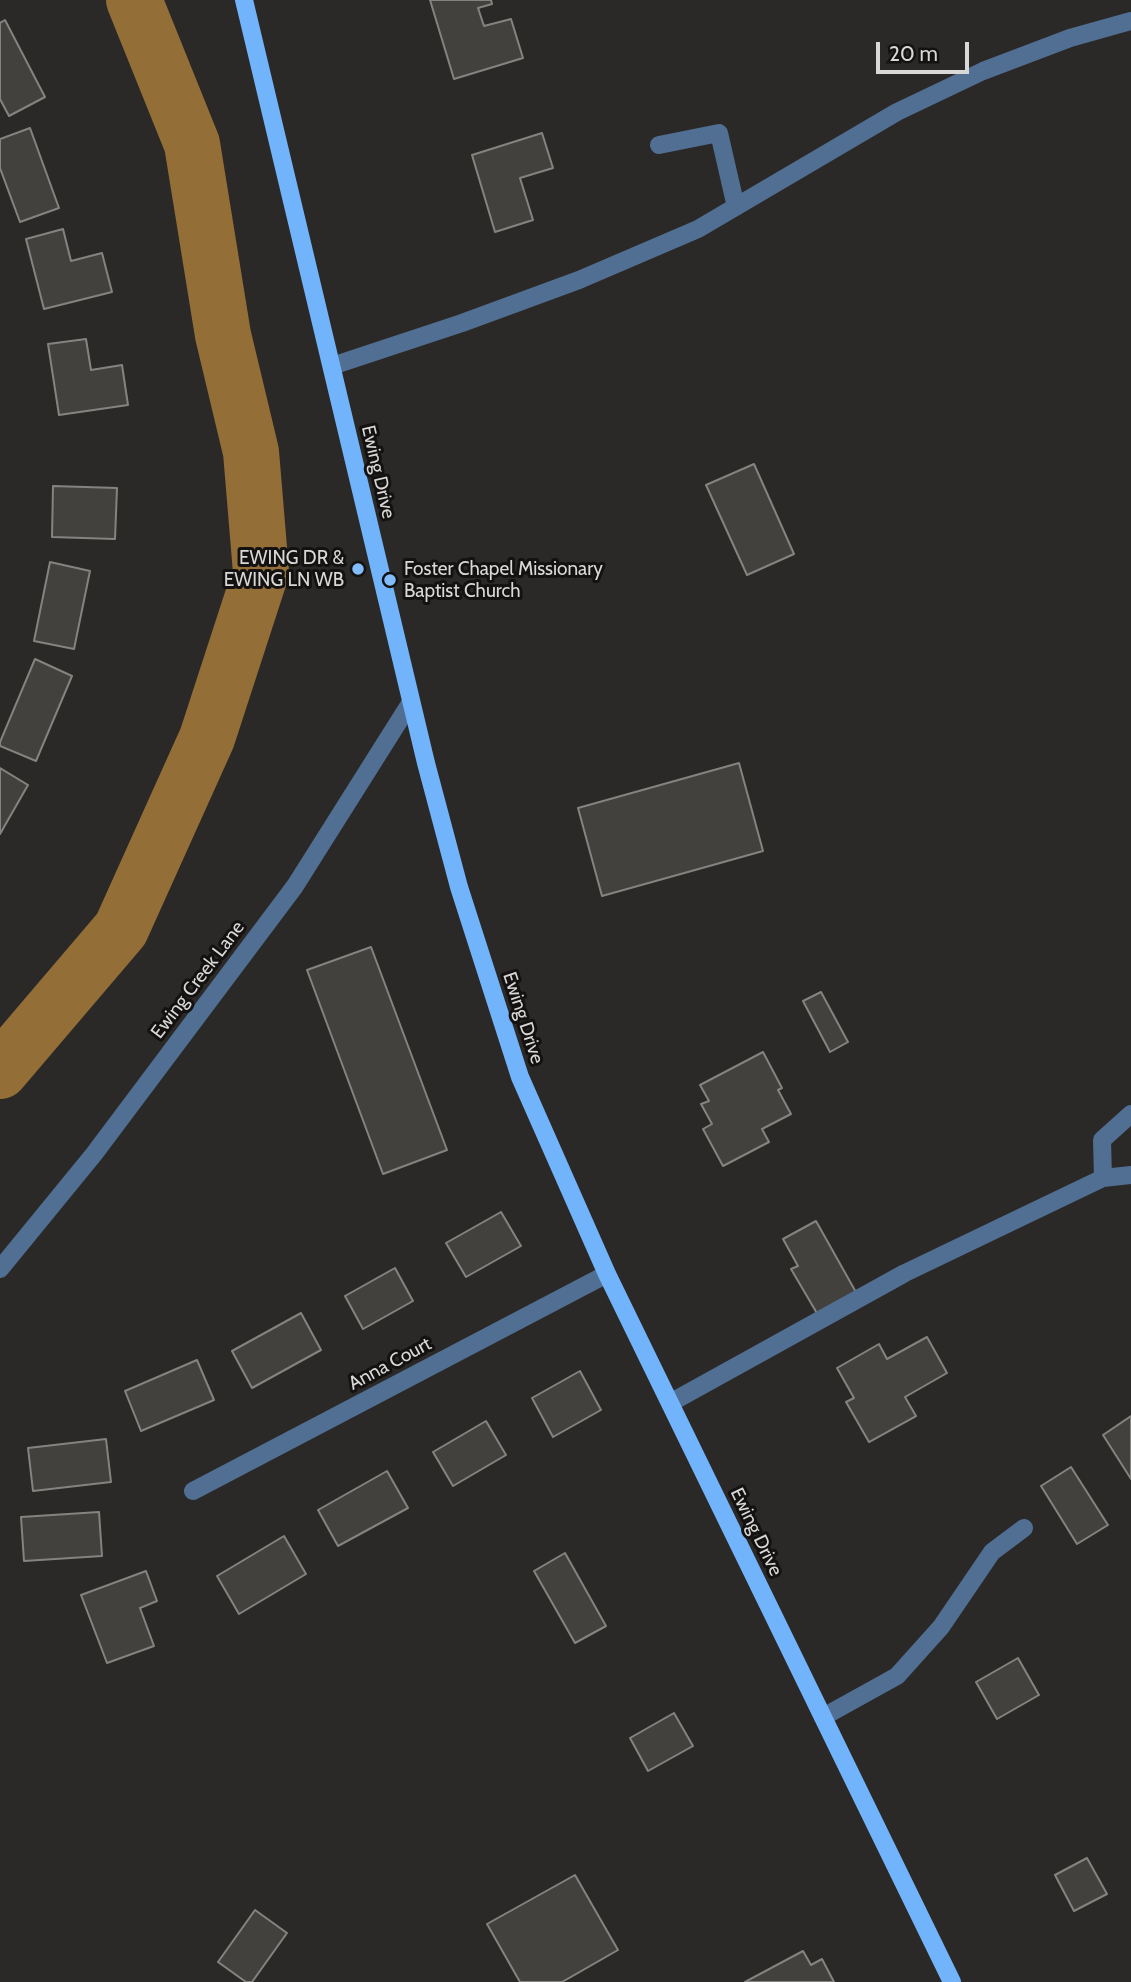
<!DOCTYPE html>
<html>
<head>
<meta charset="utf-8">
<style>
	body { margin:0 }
	#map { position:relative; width:1131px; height:1982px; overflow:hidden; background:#2b2927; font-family:Cabin,sans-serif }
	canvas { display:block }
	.scale { position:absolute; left:876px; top:42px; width:93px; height:32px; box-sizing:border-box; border:4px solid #d9d8d6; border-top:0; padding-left:9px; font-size:21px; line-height:24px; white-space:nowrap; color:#d9d8d6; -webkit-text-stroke:5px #131211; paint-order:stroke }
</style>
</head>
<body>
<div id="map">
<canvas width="1131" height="1982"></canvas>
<div class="scale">20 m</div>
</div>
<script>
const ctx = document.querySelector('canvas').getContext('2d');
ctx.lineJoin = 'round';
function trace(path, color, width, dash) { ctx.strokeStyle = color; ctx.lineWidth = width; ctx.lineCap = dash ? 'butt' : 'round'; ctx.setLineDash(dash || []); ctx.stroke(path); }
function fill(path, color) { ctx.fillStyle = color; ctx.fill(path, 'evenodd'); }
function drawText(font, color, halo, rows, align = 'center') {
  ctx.font = font + ' Cabin,sans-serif'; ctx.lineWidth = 6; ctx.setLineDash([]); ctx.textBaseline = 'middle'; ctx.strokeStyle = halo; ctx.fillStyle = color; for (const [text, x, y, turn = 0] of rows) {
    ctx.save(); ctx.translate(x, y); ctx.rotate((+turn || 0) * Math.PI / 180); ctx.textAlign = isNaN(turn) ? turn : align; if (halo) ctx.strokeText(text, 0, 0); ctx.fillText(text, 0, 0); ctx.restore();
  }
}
trace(new Path2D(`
	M 0,1071 L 121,929 L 207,738 L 261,572 L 251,452 L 223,335 L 192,144 L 134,0`), '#946e37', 56);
const building = new Path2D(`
	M 430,0 L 491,0 L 492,4 L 478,8 L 484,26 L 511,19 L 523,58 L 454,79 Z
	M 5,20 L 45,97 L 9,116 L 0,99 L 0,23 Z
	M 30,128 L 59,208 L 20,222 L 0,168 L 0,139 Z
	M 542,133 L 553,168 L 520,178 L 533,220 L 495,232 L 472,155 Z
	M 63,229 L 71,261 L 102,253 L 112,292 L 44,309 L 26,239 Z
	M 86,339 L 91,370 L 122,365 L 128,405 L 59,415 L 48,344 Z
	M 754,464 L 794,554 L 747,575 L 706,485 Z
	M 53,486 L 117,488 L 115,539 L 52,537 Z
	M 50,562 L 90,571 L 74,649 L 34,641 Z
	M 35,659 L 72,676 L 36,761 L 0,746 L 0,742 Z
	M 739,763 L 763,851 L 602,896 L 578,808 Z
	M 0,768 L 28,785 L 0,834 Z
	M 371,947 L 447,1150 L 383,1174 L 307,970 Z
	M 821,992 L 848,1042 L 830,1052 L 803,1001 Z
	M 763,1052 L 782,1088 L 778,1090 L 791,1114 L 762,1129 L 769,1142 L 723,1166 L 703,1129 L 712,1124 L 701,1104 L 709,1101 L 700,1085 Z
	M 501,1212 L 521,1246 L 466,1277 L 446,1243 Z
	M 816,1221 L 857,1294 L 818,1315 L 791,1269 L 798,1266 L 783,1239 Z
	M 395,1268 L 413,1301 L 363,1329 L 345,1296 Z
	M 301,1313 L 321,1350 L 252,1388 L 232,1351 Z
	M 927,1337 L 947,1373 L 905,1397 L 916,1416 L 869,1442 L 846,1402 L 854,1398 L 837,1368 L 879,1344 L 887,1359 Z
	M 197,1360 L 214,1400 L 141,1431 L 125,1391 Z
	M 580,1371 L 601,1410 L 553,1437 L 532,1398 Z
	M 1131,1416 L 1131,1479 L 1103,1435 Z
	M 486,1421 L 506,1455 L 453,1486 L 433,1452 Z
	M 106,1439 L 111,1482 L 33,1491 L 28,1448 Z
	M 1071,1467 L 1108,1525 L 1077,1544 L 1041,1486 Z
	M 387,1471 L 408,1508 L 338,1546 L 318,1510 Z
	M 99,1512 L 102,1556 L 24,1561 L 21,1517 Z
	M 284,1536 L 306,1574 L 239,1614 L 217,1576 Z
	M 565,1553 L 606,1626 L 575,1643 L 534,1571 Z
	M 146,1571 L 157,1601 L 140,1608 L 154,1646 L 107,1663 L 81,1595 Z
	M 1018,1658 L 1039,1695 L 997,1719 L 976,1682 Z
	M 674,1713 L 693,1746 L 648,1771 L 630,1738 Z
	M 1087,1858 L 1107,1894 L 1074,1911 L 1055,1875 Z
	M 575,1875 L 618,1950 L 562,1982 L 520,1982 L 487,1924 Z
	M 255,1910 L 287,1933 L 252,1982 L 246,1982 L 218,1962 Z
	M 803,1951 L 811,1965 L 822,1959 L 834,1982 L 745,1982 Z`);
fill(building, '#43413e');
trace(building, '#858380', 2);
trace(new Path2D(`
	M 659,145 L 719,133 L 736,207
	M 332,366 L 462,323 L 579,280 L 698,229 L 897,112 L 983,71 L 1070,38 L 1131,21
	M 1103,1178 L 1102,1140 L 1131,1114
	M 0,1269 L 94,1154 L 295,886 L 411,702
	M 670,1403 L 905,1273 L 1103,1178 L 1131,1175
	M 193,1491 L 607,1274
	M 823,1717 L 897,1676 L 941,1627 L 992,1552 L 1024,1528`), '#506f92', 18);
trace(new Path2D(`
	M 244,0 L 426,763 L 459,887 L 520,1077 L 607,1274 L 952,1982`), '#72b4fc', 18);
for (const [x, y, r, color] of [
	[358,569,7,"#83bcfb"],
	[390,580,7,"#83bcfb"]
]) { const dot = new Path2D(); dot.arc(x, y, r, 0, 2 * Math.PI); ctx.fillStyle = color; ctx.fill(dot); trace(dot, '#131211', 2.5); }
drawText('19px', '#d9d8d6', '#131211', [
	["Ewing Drive",378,472,77],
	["Ewing Creek Lane",198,980,-53],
	["Ewing Drive",523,1018,72],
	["Anna Court",390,1364,-28],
	["Ewing Drive",756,1532,64]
]);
drawText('19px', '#d9d8d6', '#131211', [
	["EWING DR &",344,558],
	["EWING LN WB",344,580],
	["Foster Chapel Missionary",404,569,"left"],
	["Baptist Church",404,591,"left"]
], 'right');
</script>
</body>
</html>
